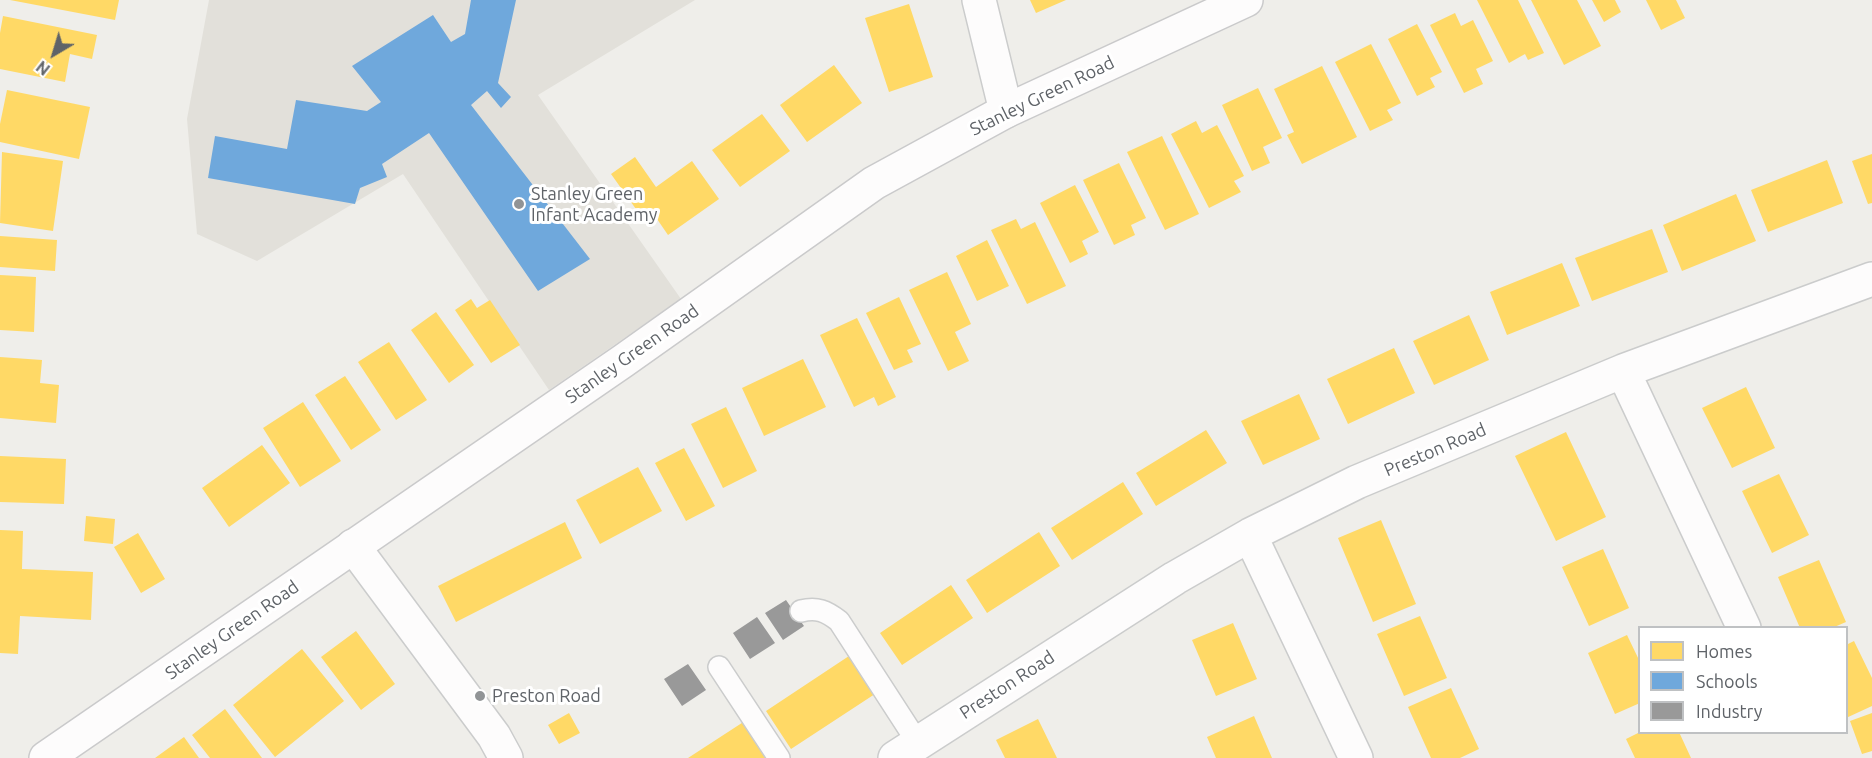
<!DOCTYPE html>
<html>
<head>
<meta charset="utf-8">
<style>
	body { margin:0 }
	#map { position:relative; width:1872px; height:758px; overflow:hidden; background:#efeeea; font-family:Ubuntu,sans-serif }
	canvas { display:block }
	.legend { position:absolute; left:1638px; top:626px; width:210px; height:108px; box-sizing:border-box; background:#fff; border:2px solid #bfc1c3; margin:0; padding:8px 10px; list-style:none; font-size:18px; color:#5f6368 }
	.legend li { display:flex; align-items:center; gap:12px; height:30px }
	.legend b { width:30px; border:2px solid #bfc1c3 }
	.north { position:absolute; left:24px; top:24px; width:60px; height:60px; -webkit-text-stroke:4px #fff; paint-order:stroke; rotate:218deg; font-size:16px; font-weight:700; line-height:24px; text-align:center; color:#5f6368 }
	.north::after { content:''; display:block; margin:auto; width:21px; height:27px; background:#5f6368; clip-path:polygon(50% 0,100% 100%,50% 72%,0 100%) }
</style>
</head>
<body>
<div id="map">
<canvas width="1872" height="758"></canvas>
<ul class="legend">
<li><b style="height:16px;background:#ffd966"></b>Homes</li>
<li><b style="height:16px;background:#6fa8dc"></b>Schools</li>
<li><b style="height:16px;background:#999"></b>Industry</li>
</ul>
<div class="north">N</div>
</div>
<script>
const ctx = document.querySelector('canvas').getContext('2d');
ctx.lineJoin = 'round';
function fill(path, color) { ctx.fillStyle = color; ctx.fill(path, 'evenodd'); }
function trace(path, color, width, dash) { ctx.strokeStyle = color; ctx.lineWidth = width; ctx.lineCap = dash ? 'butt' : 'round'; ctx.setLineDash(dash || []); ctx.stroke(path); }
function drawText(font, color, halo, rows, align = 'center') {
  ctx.font = font + ' Ubuntu,sans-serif'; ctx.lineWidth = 6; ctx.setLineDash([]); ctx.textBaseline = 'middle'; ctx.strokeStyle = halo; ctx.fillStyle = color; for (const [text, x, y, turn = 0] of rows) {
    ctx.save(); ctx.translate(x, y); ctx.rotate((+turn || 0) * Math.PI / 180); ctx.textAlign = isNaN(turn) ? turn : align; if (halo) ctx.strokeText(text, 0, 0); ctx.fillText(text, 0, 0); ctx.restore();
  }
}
fill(new Path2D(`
	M 209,0 L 695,0 L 538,95 L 681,299 L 549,390 L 403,174 L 257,261 L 197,234 L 187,119 Z`), '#e2e0da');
fill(new Path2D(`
	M 10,0 L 119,0 L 115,20 Z
	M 1030,0 L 1066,0 L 1036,13 Z
	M 1477,0 L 1518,0 L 1544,53 L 1528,60 L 1525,54 L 1509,63 Z
	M 1531,0 L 1577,0 L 1601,46 L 1564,65 Z
	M 1592,0 L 1615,0 L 1621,12 L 1604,22 Z
	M 1646,0 L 1676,0 L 1685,18 L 1661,30 Z
	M 909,4 L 933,77 L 889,92 L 865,18 Z
	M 1455,13 L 1461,26 L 1473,20 L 1493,61 L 1476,69 L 1483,84 L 1464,93 L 1430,25 Z
	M 3,16 L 97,35 L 92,59 L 70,54 L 65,82 L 0,69 L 0,33 Z
	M 1417,24 L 1442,72 L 1430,78 L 1435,87 L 1417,96 L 1388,39 Z
	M 1371,44 L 1401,103 L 1387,110 L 1393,120 L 1370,131 L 1335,62 Z
	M 834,65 L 862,103 L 807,142 L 780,105 Z
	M 1322,66 L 1357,137 L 1302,164 L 1287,135 L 1294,132 L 1274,89 Z
	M 1258,88 L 1282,138 L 1263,147 L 1270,163 L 1252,171 L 1222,105 Z
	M 7,90 L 90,107 L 79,159 L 0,142 L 0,124 Z
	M 762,114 L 790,151 L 740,187 L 712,150 Z
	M 1196,121 L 1202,133 L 1217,125 L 1244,176 L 1234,181 L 1241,192 L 1209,208 L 1171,134 Z
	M 1162,136 L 1199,214 L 1165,230 L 1127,152 Z
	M 2,152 L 63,161 L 53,231 L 0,223 Z
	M 1872,154 L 1872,203 L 1868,204 L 1852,161 Z
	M 635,157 L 656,187 L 692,161 L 719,199 L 668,235 L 657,219 L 648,226 L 611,174 Z
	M 1827,160 L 1843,203 L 1768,232 L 1751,190 Z
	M 1119,163 L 1146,218 L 1131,225 L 1135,235 L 1114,245 L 1083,180 Z
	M 1075,185 L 1099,232 L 1082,241 L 1088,254 L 1070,263 L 1040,203 Z
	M 1736,194 L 1756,241 L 1682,271 L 1663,225 Z
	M 1016,219 L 1021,229 L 1035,222 L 1066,286 L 1027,304 L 991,230 Z
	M 1652,229 L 1668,272 L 1592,301 L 1575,258 Z
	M 0,236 L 57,240 L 55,271 L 0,267 Z
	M 987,240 L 1009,286 L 977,301 L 956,256 Z
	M 1562,263 L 1580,306 L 1507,335 L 1490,292 Z
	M 947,272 L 971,324 L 955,332 L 969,361 L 948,371 L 909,290 Z
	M 0,275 L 36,277 L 34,332 L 0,330 Z
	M 899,297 L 921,344 L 907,350 L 913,362 L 894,370 L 866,313 Z
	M 471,299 L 477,308 L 490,300 L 520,345 L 491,363 L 455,310 Z
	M 436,312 L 474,365 L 449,383 L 411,330 Z
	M 1469,315 L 1489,360 L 1434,385 L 1413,341 Z
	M 857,318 L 896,397 L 878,406 L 874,397 L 854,407 L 820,335 Z
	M 389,342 L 427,400 L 396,420 L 358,362 Z
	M 1394,348 L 1415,393 L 1348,424 L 1327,379 Z
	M 0,357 L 42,360 L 40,383 L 59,385 L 56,423 L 0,418 Z
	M 803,359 L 826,407 L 764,436 L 742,388 Z
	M 345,376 L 381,430 L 351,450 L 315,395 Z
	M 1746,387 L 1775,448 L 1732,468 L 1702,408 Z
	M 1299,394 L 1320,439 L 1263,465 L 1241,421 Z
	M 303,402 L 341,461 L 300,487 L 263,428 Z
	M 726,407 L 757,471 L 723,488 L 691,424 Z
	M 1206,430 L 1227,463 L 1156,506 L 1136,473 Z
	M 1566,432 L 1606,517 L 1556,541 L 1515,456 Z
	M 262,445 L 290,483 L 229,527 L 202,488 Z
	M 684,448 L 715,506 L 686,521 L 655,463 Z
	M 0,456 L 66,459 L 64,504 L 0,502 Z
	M 638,467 L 662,511 L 600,544 L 576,500 Z
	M 1779,474 L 1809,535 L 1772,553 L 1742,491 Z
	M 1123,482 L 1143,514 L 1072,560 L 1051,528 Z
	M 86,516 L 115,519 L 113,544 L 84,541 Z
	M 1381,520 L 1416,604 L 1373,622 L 1338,538 Z
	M 565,522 L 582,558 L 456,622 L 438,586 Z
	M 0,530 L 23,531 L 22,569 L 93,572 L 91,620 L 20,616 L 18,654 L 0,653 Z
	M 1039,532 L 1060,566 L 987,613 L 966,580 Z
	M 138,533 L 165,579 L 141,593 L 114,547 Z
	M 1603,549 L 1629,608 L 1589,626 L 1562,567 Z
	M 1819,560 L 1846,622 L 1832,628 L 1800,628 L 1778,577 Z
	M 951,585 L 973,618 L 902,665 L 880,633 Z
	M 1420,616 L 1447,678 L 1404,696 L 1377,634 Z
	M 1233,623 L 1257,679 L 1216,696 L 1192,640 Z
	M 356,631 L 395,684 L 361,710 L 321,657 Z
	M 1627,635 L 1640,662 L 1640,703 L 1615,714 L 1588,653 Z
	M 1854,641 L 1872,678 L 1872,706 L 1846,718 L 1846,645 Z
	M 302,649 L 344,701 L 275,757 L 233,705 Z
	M 852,654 L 878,692 L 791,749 L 766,711 Z
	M 1451,688 L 1479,749 L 1460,758 L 1431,758 L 1408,707 Z
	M 225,709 L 262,758 L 210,758 L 192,735 Z
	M 569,713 L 580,733 L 559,744 L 548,725 Z
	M 1872,713 L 1872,751 L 1862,754 L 1850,721 Z
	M 1254,716 L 1272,758 L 1216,758 L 1207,737 Z
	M 748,719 L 771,758 L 688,758 Z
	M 1038,719 L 1057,758 L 1005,758 L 996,740 Z
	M 1640,732 L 1679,732 L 1691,758 L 1635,758 L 1626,739 Z
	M 184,737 L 199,758 L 155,758 Z`), '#ffd966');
fill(new Path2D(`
	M 471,0 L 516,0 L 498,83 L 511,97 L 501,108 L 487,91 L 471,105 L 590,259 L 538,291 L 429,133 L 382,164 L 387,177 L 360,188 L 355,204 L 208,178 L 215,136 L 287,149 L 296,100 L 367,111 L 381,102 L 352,66 L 433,15 L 451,42 L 465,34 Z`), '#6fa8dc');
fill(new Path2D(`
	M 786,600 L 804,626 L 783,640 L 765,613 Z
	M 757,617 L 775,643 L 750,659 L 733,633 Z
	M 688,664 L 706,690 L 682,706 L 664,679 Z`), '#999');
const lane = new Path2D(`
	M 801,611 C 817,607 826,611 839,621 L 918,743
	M 719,667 L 779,758`);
const street = new Path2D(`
	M 979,0 L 1006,111
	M 1623,371 L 1744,628
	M 1250,535 L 1356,758
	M 353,546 L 494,736 L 506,758
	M 895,758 L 1175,578 L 1250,535 L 1357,482 L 1623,371 L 1872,279`);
const secondary = new Path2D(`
	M 46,758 L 623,361 L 874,183 L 1006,111 L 1246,0`);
trace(lane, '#cbcccc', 24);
trace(street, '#cbcccc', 36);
trace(secondary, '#cacacb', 36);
trace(lane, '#fdfcfc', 21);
trace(street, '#fdfcfc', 33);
trace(secondary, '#fdfcfc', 33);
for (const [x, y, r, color] of [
	[519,204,6,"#919496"],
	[480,696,6,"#919496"]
]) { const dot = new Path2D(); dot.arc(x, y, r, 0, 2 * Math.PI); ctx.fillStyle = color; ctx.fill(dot); trace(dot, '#fff', 2); }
drawText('18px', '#5f6368', '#fff', [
	["Stanley Green Road",1042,96,-26],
	["Stanley Green Road",632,354,-35],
	["Preston Road",1435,450,-23],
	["Stanley Green Road",232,630,-35],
	["Preston Road",1007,685,-33]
]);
drawText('18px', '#5f6368', '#fff', [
	["Stanley Green",531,194],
	["Infant Academy",531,215],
	["Preston Road",492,696]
], 'left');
</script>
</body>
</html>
